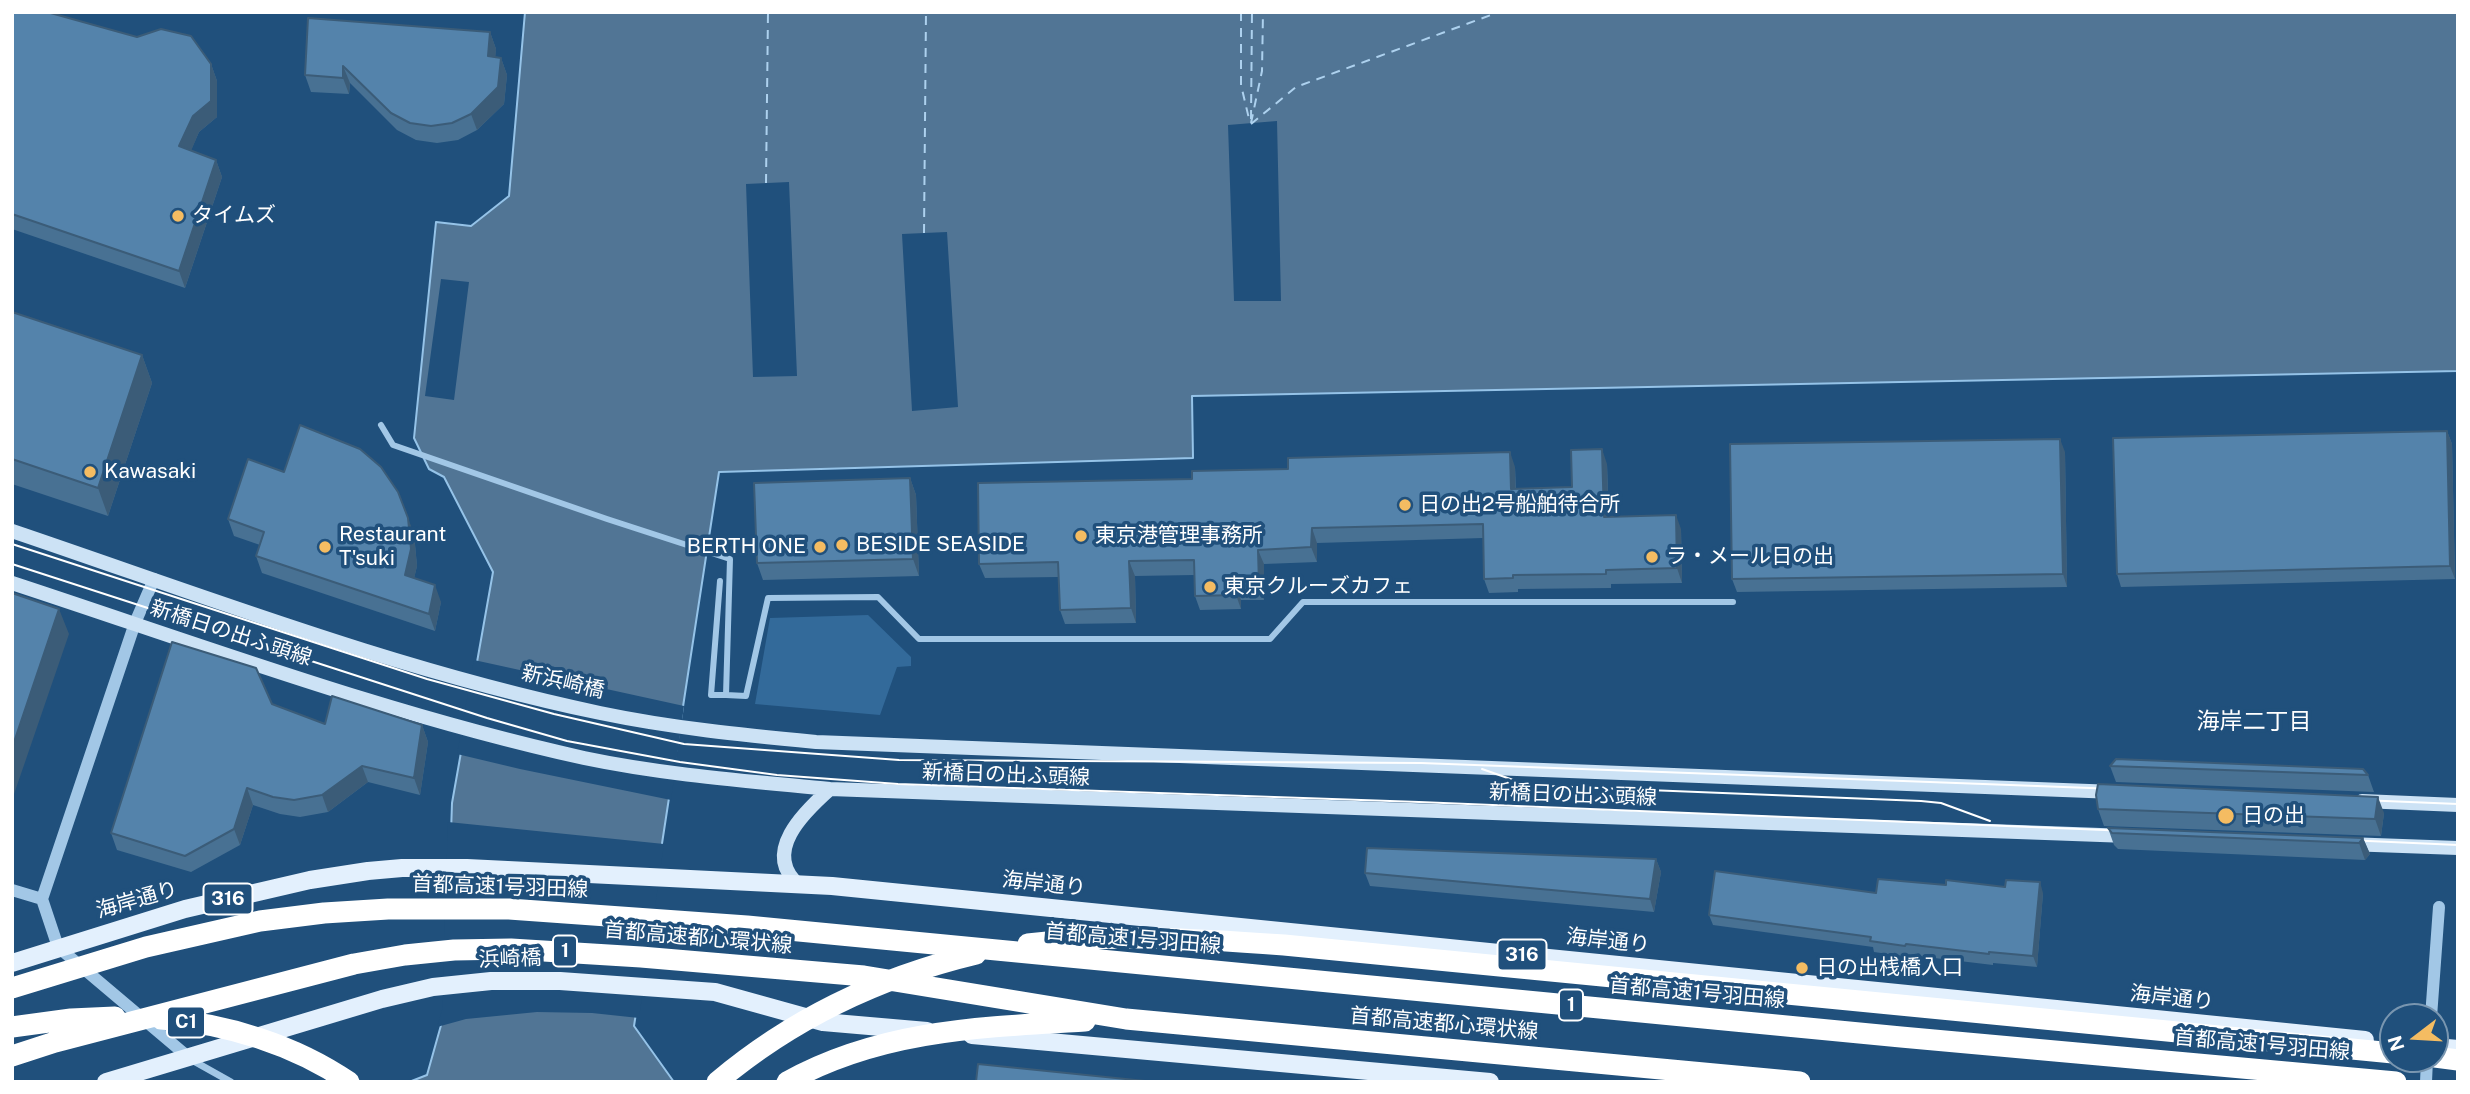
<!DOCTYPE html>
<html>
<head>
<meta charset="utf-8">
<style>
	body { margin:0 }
	#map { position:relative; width:2470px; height:1094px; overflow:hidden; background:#20507c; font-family:"Public Sans",sans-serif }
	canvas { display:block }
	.frame { position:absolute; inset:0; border:14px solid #fff; pointer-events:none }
	.north { position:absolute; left:2379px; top:1003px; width:70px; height:70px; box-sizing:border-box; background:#20507c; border:2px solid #7996b0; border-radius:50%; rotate:253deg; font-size:19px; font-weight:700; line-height:28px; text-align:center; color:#fff }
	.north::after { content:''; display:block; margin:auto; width:24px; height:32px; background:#f4bc62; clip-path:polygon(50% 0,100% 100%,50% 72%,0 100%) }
</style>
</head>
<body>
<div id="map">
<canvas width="2470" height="1094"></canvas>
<div class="frame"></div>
<div class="north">N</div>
</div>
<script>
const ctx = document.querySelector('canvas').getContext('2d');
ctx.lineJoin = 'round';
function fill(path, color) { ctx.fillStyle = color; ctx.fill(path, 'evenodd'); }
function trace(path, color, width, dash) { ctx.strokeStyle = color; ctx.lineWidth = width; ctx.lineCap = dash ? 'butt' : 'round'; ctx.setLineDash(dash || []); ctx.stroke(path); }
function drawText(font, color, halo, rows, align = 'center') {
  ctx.font = font + ' "Public Sans","Noto Sans JP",sans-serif'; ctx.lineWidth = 7; ctx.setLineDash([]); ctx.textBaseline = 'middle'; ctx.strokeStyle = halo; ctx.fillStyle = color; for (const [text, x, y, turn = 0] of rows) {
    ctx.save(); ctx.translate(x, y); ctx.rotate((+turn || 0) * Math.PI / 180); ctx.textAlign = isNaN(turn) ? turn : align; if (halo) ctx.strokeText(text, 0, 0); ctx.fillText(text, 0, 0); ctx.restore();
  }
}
fill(new Path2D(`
	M 868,615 L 911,657 L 911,666 L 897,667 L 880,715 L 755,704 L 770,618 Z`), '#336a9a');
const water = new Path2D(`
	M 525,12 L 2458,12 L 2458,371 L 1192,396 L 1193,458 L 719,472 L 634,1026 L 674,1082 L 409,1082 L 427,1075 L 445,1011 L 452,803 L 493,572 L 444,477 L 429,469 L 414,438 L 436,222 L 471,226 L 509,196 Z`);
fill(water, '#517595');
trace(water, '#95c3e8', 2);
fill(new Path2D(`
	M 1277,121 L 1281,301 L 1234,301 L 1228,125 Z
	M 789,182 L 797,376 L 753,377 L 746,184 Z
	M 947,232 L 958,407 L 912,411 L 902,234 Z
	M 441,279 L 469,282 L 454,400 L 425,396 Z
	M 474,660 L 684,706 L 671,800 L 520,769 L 457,754 Z
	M 448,822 L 664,844 L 639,1018 L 592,1013 L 537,1012 L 466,1019 L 437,1027 L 442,1010 Z`), '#20507c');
trace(new Path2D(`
	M 1241,12 L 1241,85 L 1250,123
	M 1251,119 L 1252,12
	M 1251,123 L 1262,71 L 1263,12
	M 1251,124 L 1296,87 L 1499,12
	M 766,183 L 768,12
	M 924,233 L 926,12`), '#add1ee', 2, [9, 7]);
trace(new Path2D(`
	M 381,425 L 393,445 L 607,519 L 730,559 L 726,695 L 746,696 L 768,598 L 878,597 L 919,639 L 1270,639 L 1303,602 L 1733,602
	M 720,581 L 711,695 L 726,695`), '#a2c7e6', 6);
trace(new Path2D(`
	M 190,1059 L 231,1082`), '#a2c7e6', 7);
trace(new Path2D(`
	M 154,579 L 135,623 L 42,899 L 58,947 L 187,1056
	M 12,890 L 42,899
	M 2431,1017 L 2439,907
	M 2426,1082 L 2427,1059`), '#a2c7e6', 12);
trace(new Path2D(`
	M 12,531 C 207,597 399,671 600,713 C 672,728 743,735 816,742 L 2115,792
	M 12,583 C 201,645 389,715 584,758 C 665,775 748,781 830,789 L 2128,836
	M 2362,801 L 2458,805
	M 2347,844 L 2458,848
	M 799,885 C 761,853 804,812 830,789`), '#cce2f5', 14);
trace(new Path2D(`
	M 12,963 L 185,909 L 310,880 L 368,871 L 402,868 L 467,868 L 832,886 L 2365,1040
	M 972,1035 L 1490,1082
	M 2435,1047 L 2458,1049
	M 106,1082 L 382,999 L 433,987 L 491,981 L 560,981 L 715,992 L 823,1022 L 927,1031`), '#e3f0fd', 18);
trace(new Path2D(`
	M 1028,944 C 1113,933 1199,939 1284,945 L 2393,1053
	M 12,988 L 146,947 L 260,921 L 324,913 L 388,909 L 509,909 L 747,926 L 1901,1037 L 2396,1082
	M 161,1019 C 225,1023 295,1045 349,1082
	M 12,1027 L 71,1019 L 115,1017
	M 12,1056 L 55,1042 L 354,964 L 405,955 L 454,950 L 511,949 L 641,957 L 864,976 L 1126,1019 L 1800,1082
	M 2435,1057 L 2458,1060
	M 717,1082 C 793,1018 880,977 976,954
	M 787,1082 C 880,1030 982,1027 1085,1021`), '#fff', 21);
trace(new Path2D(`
	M 12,544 L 427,679 L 554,714 L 684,744 L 899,760 L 1421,763 L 2117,789
	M 12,564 L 487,718 L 567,741 L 680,762 L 777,775 L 898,784 L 1419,802 L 2129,831
	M 1482,769 L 1519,782 L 1549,786 L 1921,801 L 1941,803 L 1990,821
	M 2361,800 L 2458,804
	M 2346,840 L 2458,845`), '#fff', 2);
fill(new Path2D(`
	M 12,12 L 211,64 L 217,81 L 217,117 L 199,132 L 191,150 L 216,160 L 222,177 L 185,288 L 12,229 Z
	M 490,32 L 496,49 L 495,57 L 501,58 L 507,75 L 504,104 L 477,130 L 458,140 L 437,143 L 416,140 L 397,130 L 350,83 L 349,94 L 311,92 L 305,75 Z
	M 12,312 L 142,355 L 152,383 L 108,516 L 12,484 Z
	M 2447,431 L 2452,444 L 2455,579 L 2121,587 L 2117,574 Z
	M 2065,452 L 2067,587 L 1737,592 L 1732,579 Z
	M 1607,464 L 1609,517 L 1681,529 L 1682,583 L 1611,584 L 1611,588 L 1518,589 L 1518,592 L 1489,593 L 1484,579 L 1483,538 L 1317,543 L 1317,562 L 1264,564 L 1264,600 L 1241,600 L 1241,609 L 1200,610 L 1195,596 L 1194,575 L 1135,576 L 1136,623 L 1065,624 L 1060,610 L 1058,577 L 985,578 L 979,564 L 1192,479 L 1515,467 L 1516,489 L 1572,487 Z
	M 910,478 L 916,495 L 919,576 L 763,580 L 757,563 Z
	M 228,519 L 414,534 L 417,566 L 414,578 L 441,602 L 435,631 L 262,573 L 256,556 L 260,545 L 234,536 Z
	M 272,704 L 325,724 L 422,725 L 428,742 L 420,795 L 368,782 L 328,812 L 300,817 L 280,814 L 253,805 L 240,845 L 191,872 L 117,850 L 111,833 Z
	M 2110,766 L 2368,775 L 2374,792 L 2116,782 Z
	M 2098,809 L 2384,813 L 2381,836 L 2104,826 Z
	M 2108,828 L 2363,838 L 2370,854 L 2365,860 L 2118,849 L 2114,845 Z
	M 1656,859 L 1661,872 L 1654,912 L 1370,886 L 1365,873 Z
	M 1876,893 L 2043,893 L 2037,967 L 1993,963 L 1993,965 L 1909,955 L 1909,957 L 1874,952 L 1873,947 L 1713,925 L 1709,915 Z`), '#487193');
fill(new Path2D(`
	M 490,32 L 496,49 L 494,73 L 488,56 Z
	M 501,58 L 507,75 L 504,104 L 477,130 L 471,114 Z
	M 211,64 L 217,81 L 217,117 L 199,132 L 186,163 L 179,146 Z
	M 343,66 L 350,83 L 349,94 L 343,78 Z
	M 216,160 L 222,177 L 185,288 L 179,271 Z
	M 142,355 L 152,383 L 108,516 L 98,488 Z
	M 2447,431 L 2452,444 L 2455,579 L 2450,566 Z
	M 2060,439 L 2065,452 L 2067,587 L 2063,574 Z
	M 1602,449 L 1607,464 L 1609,531 L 1604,517 Z
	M 1510,452 L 1515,467 L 1516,503 L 1511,489 Z
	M 910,478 L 916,495 L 919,576 L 913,559 Z
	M 1676,515 L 1681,529 L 1682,583 L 1677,568 Z
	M 408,518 L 414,534 L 417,566 L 411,592 L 405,575 Z
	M 1312,528 L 1317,543 L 1317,562 L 1311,547 Z
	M 1258,550 L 1264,564 L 1264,600 L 1259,585 Z
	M 1129,561 L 1135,576 L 1136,623 L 1131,608 Z
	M 435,585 L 441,602 L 435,631 L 429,614 Z
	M 1236,586 L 1241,600 L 1241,609 L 1236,595 Z
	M 59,609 L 69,634 L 12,800 L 12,748 Z
	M 422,725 L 428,742 L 420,795 L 414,778 Z
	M 362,766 L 368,782 L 328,812 L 322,795 Z
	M 247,788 L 253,805 L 240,845 L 234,829 Z
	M 2378,797 L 2384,813 L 2381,836 L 2375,819 Z
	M 2363,838 L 2370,854 L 2365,860 L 2359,843 Z
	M 1656,859 L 1661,872 L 1654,912 L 1650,899 Z
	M 2040,882 L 2043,893 L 2037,967 L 2033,956 Z`), '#3b5c78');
const building = new Path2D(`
	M 12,12 L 47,12 L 137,37 L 161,29 L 191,36 L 211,64 L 211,101 L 193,116 L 179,146 L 216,160 L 179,271 L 12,214 Z
	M 308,18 L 490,32 L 488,56 L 501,58 L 498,87 L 471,114 L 452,123 L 431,126 L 410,123 L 391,113 L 343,66 L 343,78 L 305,75 Z
	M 12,312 L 142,355 L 98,488 L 12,459 Z
	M 300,425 L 360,449 L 381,467 L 398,492 L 408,518 L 411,549 L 405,575 L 435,585 L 429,614 L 256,556 L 264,532 L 228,519 L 248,459 L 284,472 Z
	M 2447,431 L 2450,566 L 2117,574 L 2113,438 Z
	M 2060,439 L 2063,574 L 1732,579 L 1730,444 Z
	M 1602,449 L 1604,517 L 1676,515 L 1677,568 L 1606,570 L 1606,574 L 1513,575 L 1513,578 L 1484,579 L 1483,524 L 1312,528 L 1311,547 L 1258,550 L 1259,585 L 1236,586 L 1236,595 L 1195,596 L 1194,560 L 1129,561 L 1131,608 L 1060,610 L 1058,562 L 979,564 L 978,483 L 1192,479 L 1192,471 L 1288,469 L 1288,458 L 1510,452 L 1511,489 L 1572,487 L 1571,450 Z
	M 910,478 L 913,559 L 757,563 L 754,483 Z
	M 12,593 L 59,609 L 12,748 Z
	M 172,642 L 256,668 L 272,704 L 325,724 L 332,696 L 422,725 L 414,778 L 362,766 L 322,795 L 294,800 L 273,797 L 247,788 L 234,829 L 185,856 L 111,833 Z
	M 2116,759 L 2363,769 L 2368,775 L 2110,766 Z
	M 2098,784 L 2378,797 L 2375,819 L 2098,809 L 2096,795 Z
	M 2108,828 L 2363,838 L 2359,843 L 2112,833 Z
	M 1367,848 L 1656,859 L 1650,899 L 1365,873 Z
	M 1715,871 L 1876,893 L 1878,879 L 1946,885 L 1946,880 L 2005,887 L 2006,880 L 2040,882 L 2033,956 L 1989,952 L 1989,954 L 1906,944 L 1905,946 L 1870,941 L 1871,937 L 1709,915 Z
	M 978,1064 L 1155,1082 L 976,1082 Z`);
fill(building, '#5483ab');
trace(building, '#3b5c78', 2);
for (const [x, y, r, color] of [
	[178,216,7,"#f4bc62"],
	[90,472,7,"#f4bc62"],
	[1405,505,7,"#f4bc62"],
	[1081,536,7,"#f4bc62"],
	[842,545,7,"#f4bc62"],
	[325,547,7,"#f4bc62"],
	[820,547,7,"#f4bc62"],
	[1652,557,7,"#f4bc62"],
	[1210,587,7,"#f4bc62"],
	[2226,816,9,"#f4bc62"],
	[1802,968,7,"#f4bc62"]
]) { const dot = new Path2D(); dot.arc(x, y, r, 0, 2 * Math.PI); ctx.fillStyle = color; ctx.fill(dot); trace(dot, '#20507c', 2.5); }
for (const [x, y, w] of [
	[228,899,49],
	[565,951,24],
	[1522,955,49],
	[1571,1005,24],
	[186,1022,38]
]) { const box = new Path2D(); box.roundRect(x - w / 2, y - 15.5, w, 31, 5); ctx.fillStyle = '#20507c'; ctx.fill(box); trace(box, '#fff', 2); }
drawText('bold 19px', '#fff', null, [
	["316",228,899],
	["1",565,951],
	["316",1522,955],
	["1",1571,1005],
	["C1",186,1022]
]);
drawText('21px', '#fff', '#20507c', [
	["タイムズ",192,216],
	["Kawasaki",104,472],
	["日の出2号船舶待合所",1419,505],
	["Restaurant",339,535],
	["T'suki",339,559],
	["東京港管理事務所",1095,536],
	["BESIDE SEASIDE",856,545],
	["BERTH ONE",806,547,"right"],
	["ラ・メール日の出",1666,557],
	["東京クルーズカフェ",1224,587],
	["日の出",2242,816],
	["日の出桟橋入口",1816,968]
], 'left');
drawText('21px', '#fff', '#20507c', [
	["新橋日の出ふ頭線",231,633,18],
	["新浜崎橋",563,682,13],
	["新橋日の出ふ頭線",1006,775,2],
	["新橋日の出ふ頭線",1573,795,2],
	["海岸通り",1044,884,6],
	["首都高速1号羽田線",500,887,2],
	["海岸通り",137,900,-16],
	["首都高速都心環状線",698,938,5],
	["首都高速1号羽田線",1133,939,5],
	["海岸通り",1608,941,6],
	["浜崎橋",510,959,-2],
	["首都高速1号羽田線",1697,993,5],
	["海岸通り",2172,998,6],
	["首都高速都心環状線",1444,1024,5],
	["首都高速1号羽田線",2262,1045,5]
]);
drawText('23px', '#fff', '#20507c', [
	["海岸二丁目",2254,722]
]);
</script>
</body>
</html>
